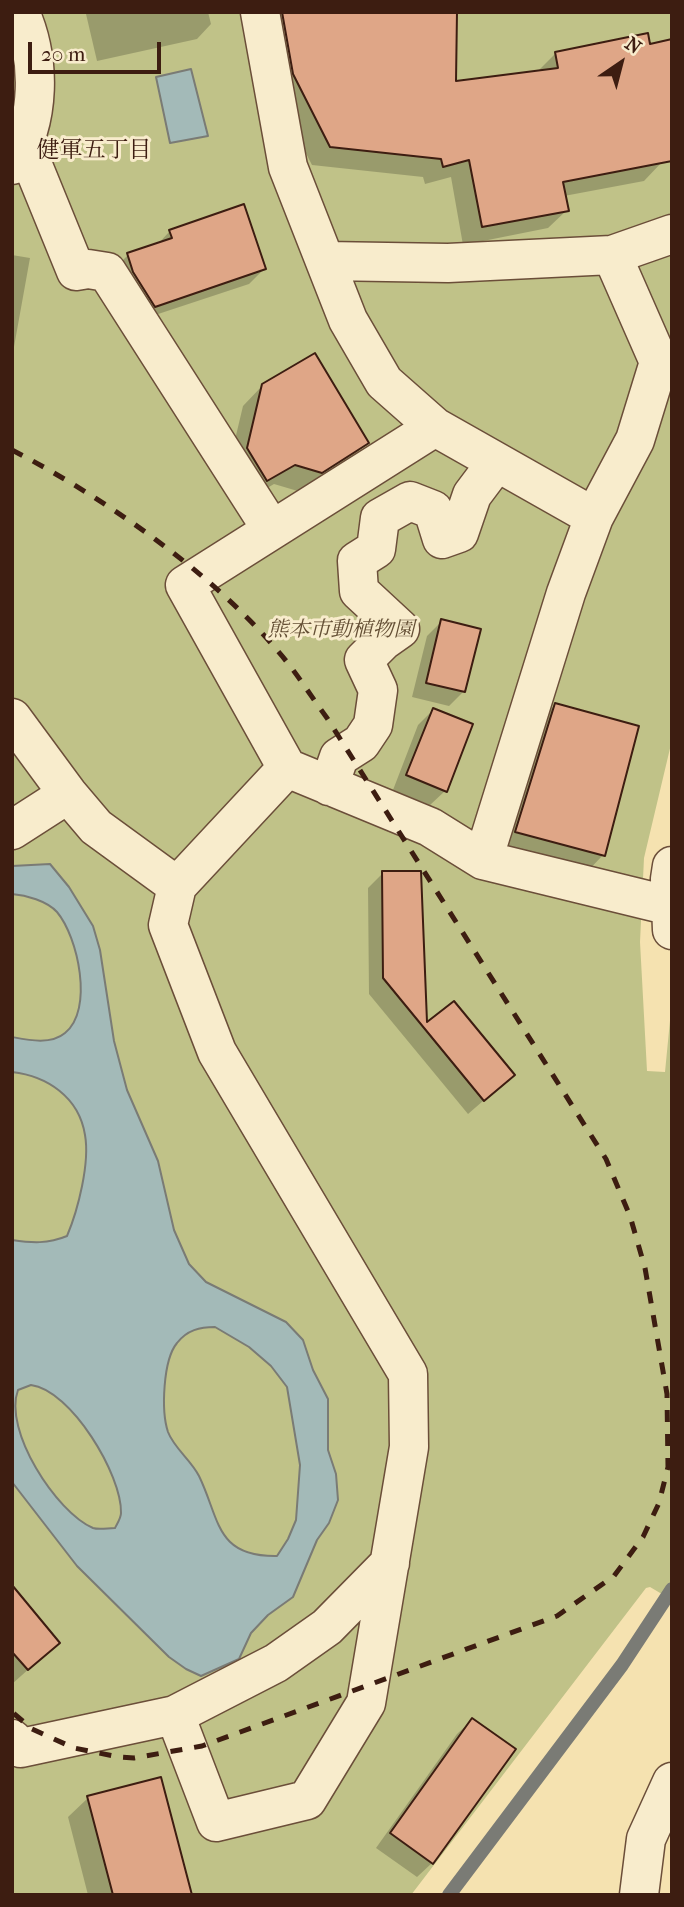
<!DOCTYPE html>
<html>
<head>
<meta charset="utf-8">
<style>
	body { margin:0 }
	#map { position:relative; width:684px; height:1907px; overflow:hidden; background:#f5e2b0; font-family:"IM FELL French Canon",serif }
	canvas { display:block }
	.frame { position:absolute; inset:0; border:14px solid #3d1d11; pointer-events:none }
	.north { position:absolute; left:586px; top:28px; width:70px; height:70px; -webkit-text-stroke:5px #f8eccc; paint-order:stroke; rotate:35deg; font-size:19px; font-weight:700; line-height:28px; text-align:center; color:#3d1d11 }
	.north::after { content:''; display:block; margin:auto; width:24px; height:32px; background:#3d1d11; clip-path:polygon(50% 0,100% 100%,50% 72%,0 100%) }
	.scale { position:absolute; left:28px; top:42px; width:133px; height:32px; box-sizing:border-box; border:4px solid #3d1d11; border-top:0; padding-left:9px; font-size:21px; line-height:24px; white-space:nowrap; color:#3d1d11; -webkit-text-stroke:5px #f8eccc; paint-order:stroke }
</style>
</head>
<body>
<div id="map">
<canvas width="684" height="1907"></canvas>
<div class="frame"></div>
<div class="north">N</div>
<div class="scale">20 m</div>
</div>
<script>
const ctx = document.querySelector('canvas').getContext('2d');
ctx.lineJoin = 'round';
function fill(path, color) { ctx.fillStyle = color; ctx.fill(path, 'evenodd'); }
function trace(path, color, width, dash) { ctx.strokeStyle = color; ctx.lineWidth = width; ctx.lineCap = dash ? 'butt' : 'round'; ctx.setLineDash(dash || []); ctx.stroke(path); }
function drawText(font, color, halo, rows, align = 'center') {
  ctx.font = font + ' "IM FELL French Canon","Noto Serif JP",serif'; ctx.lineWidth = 6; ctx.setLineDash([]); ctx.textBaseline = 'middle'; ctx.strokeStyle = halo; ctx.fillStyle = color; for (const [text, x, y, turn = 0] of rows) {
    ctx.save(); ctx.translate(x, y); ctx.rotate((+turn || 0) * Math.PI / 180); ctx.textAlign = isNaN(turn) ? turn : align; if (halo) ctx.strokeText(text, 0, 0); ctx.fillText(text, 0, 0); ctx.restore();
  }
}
fill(new Path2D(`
	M 12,12 L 672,12 L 672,740 L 644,858 L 640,942 L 647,1071 L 665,1072 L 672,1000 L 672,1600 L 650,1587 L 646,1588 L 411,1895 L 12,1895 Z`), '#c0c288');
const water = new Path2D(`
	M 191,69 L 208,136 L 170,143 L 156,77 Z
	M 50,864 L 69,887 L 93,926 L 100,950 L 114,1041 L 127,1090 L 158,1161 L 174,1230 L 189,1264 L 206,1282 L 286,1322 L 303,1340 L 313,1370 L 328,1399 L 328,1450 L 336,1474 L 338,1500 L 329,1523 L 317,1540 L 293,1597 L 268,1615 L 251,1633 L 239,1659 L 201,1676 L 186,1669 L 169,1657 L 77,1566 L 12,1482 L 12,1240 C 32,1243 48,1244 67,1236 C 78,1210 90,1163 85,1135 C 79,1097 47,1076 12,1072 L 12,1037 C 28,1040 51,1045 65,1033 C 94,1010 78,937 57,912 C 47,901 26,895 12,894 L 12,866 ZM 215,1327 L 249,1347 L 271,1366 L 287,1387 L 300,1465 L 296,1520 L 288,1539 L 277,1556 C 215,1557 220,1519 199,1476 C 191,1460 174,1448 168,1432 C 161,1411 163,1360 177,1343 C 187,1330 200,1327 215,1327 ZM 31,1385 C 71,1390 122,1475 121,1513 C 121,1518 117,1524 115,1528 C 108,1528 99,1530 93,1528 C 56,1512 3,1430 18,1390 Z`);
fill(water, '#a3bab8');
trace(water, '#7a7b75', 2);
fill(new Path2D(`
	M 87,12 L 208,12 L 211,24 L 197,39 L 97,61 L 86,14 Z
	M 257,12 L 455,12 L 454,83 L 536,73 L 556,53 L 662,162 L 644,181 L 564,196 L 567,210 L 548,228 L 463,245 L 451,177 L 425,184 L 423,177 L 312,165 L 275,93 Z
	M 170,231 L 264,269 L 249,284 L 140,320 L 113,270 L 128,255 L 156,246 Z
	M 12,255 L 30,258 L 12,358 Z
	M 263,385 L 366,443 L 347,463 L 301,492 L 274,484 L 247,500 L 228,469 L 243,406 Z
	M 442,621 L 464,691 L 449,706 L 412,697 L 427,636 Z
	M 555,705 L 603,855 L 584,875 L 496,851 L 535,725 Z
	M 433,710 L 445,791 L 430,805 L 393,790 L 418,725 Z
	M 383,873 L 426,1025 L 513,1075 L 468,1114 L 369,994 L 368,888 Z
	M 12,1588 L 58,1643 L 12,1684 Z
	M 472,1720 L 432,1863 L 417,1877 L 376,1848 L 457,1734 Z
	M 88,1798 L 190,1895 L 88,1895 L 68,1817 Z`), '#0003');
trace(new Path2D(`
	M 449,1895 L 622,1665 L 672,1589`), '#7a7b75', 14);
const building = new Path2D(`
	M 282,12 L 457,12 L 456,81 L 558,68 L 555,52 L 648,33 L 650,44 L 672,39 L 672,161 L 563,182 L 569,211 L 482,227 L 469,160 L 443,167 L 441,159 L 330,147 L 293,74 Z
	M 244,204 L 266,269 L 155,307 L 133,272 L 127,253 L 172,238 L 169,230 Z
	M 315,353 L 369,443 L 322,473 L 295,465 L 267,481 L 247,448 L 262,384 Z
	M 441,619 L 481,629 L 465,692 L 426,683 Z
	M 555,703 L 639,726 L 605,856 L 515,832 Z
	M 433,708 L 473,724 L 447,792 L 406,775 Z
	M 382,871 L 421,871 L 427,1022 L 454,1001 L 515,1075 L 484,1101 L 383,978 Z
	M 12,1585 L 60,1643 L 28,1670 L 12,1652 Z
	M 472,1718 L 516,1749 L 433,1864 L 390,1833 Z
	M 161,1777 L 192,1895 L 113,1895 L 87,1796 Z`);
fill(building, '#dfa687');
trace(building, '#3d1d11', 2);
const minor = new Path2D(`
	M 260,12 L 288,167 L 348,320 L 384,382 L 435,427 L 594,517
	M 23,141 L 76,271 L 88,269 L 107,272 L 272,530
	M 12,165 C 41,121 41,59 20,12
	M 612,255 L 672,234
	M 326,261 L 448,263 L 612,255 L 659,362 L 635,440 L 594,517 L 566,593 L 483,860
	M 435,427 L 185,585 L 287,768 L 430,827 L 483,860 L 671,906
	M 12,718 L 68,794 L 96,827 L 177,886
	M 329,786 L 339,757 L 361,743 L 373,725 L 378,690 L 364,660 L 383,641 L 400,629 L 359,591 L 357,561 L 376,549 L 380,518 L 410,501 L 433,510 L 442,539 L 459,533 L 472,495 L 490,471 L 491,460
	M 12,830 L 68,794
	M 672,930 L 670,879 L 672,866
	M 175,1715 L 216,1822 L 307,1800 L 366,1703 L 409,1447 L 408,1374 L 217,1052 L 168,925 L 177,886 L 287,768
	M 12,1739 L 21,1748 L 175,1715 L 276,1663 L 327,1627 L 390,1563
	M 639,1895 L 646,1839 L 672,1782`);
trace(minor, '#6b4e39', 41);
trace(minor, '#f8eccc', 38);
trace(new Path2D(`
	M 12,450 C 103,497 210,571 276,649 C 295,670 310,695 327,718 L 606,1159 L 630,1216 L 645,1268 L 667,1394 L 668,1467 L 659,1503 L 643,1537 L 614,1576 L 557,1616 L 202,1746 L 134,1758 L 119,1757 L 74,1748 L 32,1729 L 12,1712`), '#3d1d11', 5, [12, 12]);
drawText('italic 21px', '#644f35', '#f8eccc', [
	["熊本市動植物園",341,631]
]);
drawText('23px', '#3d1d11', '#f8eccc', [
	["健軍五丁目",94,151]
]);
</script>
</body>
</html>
